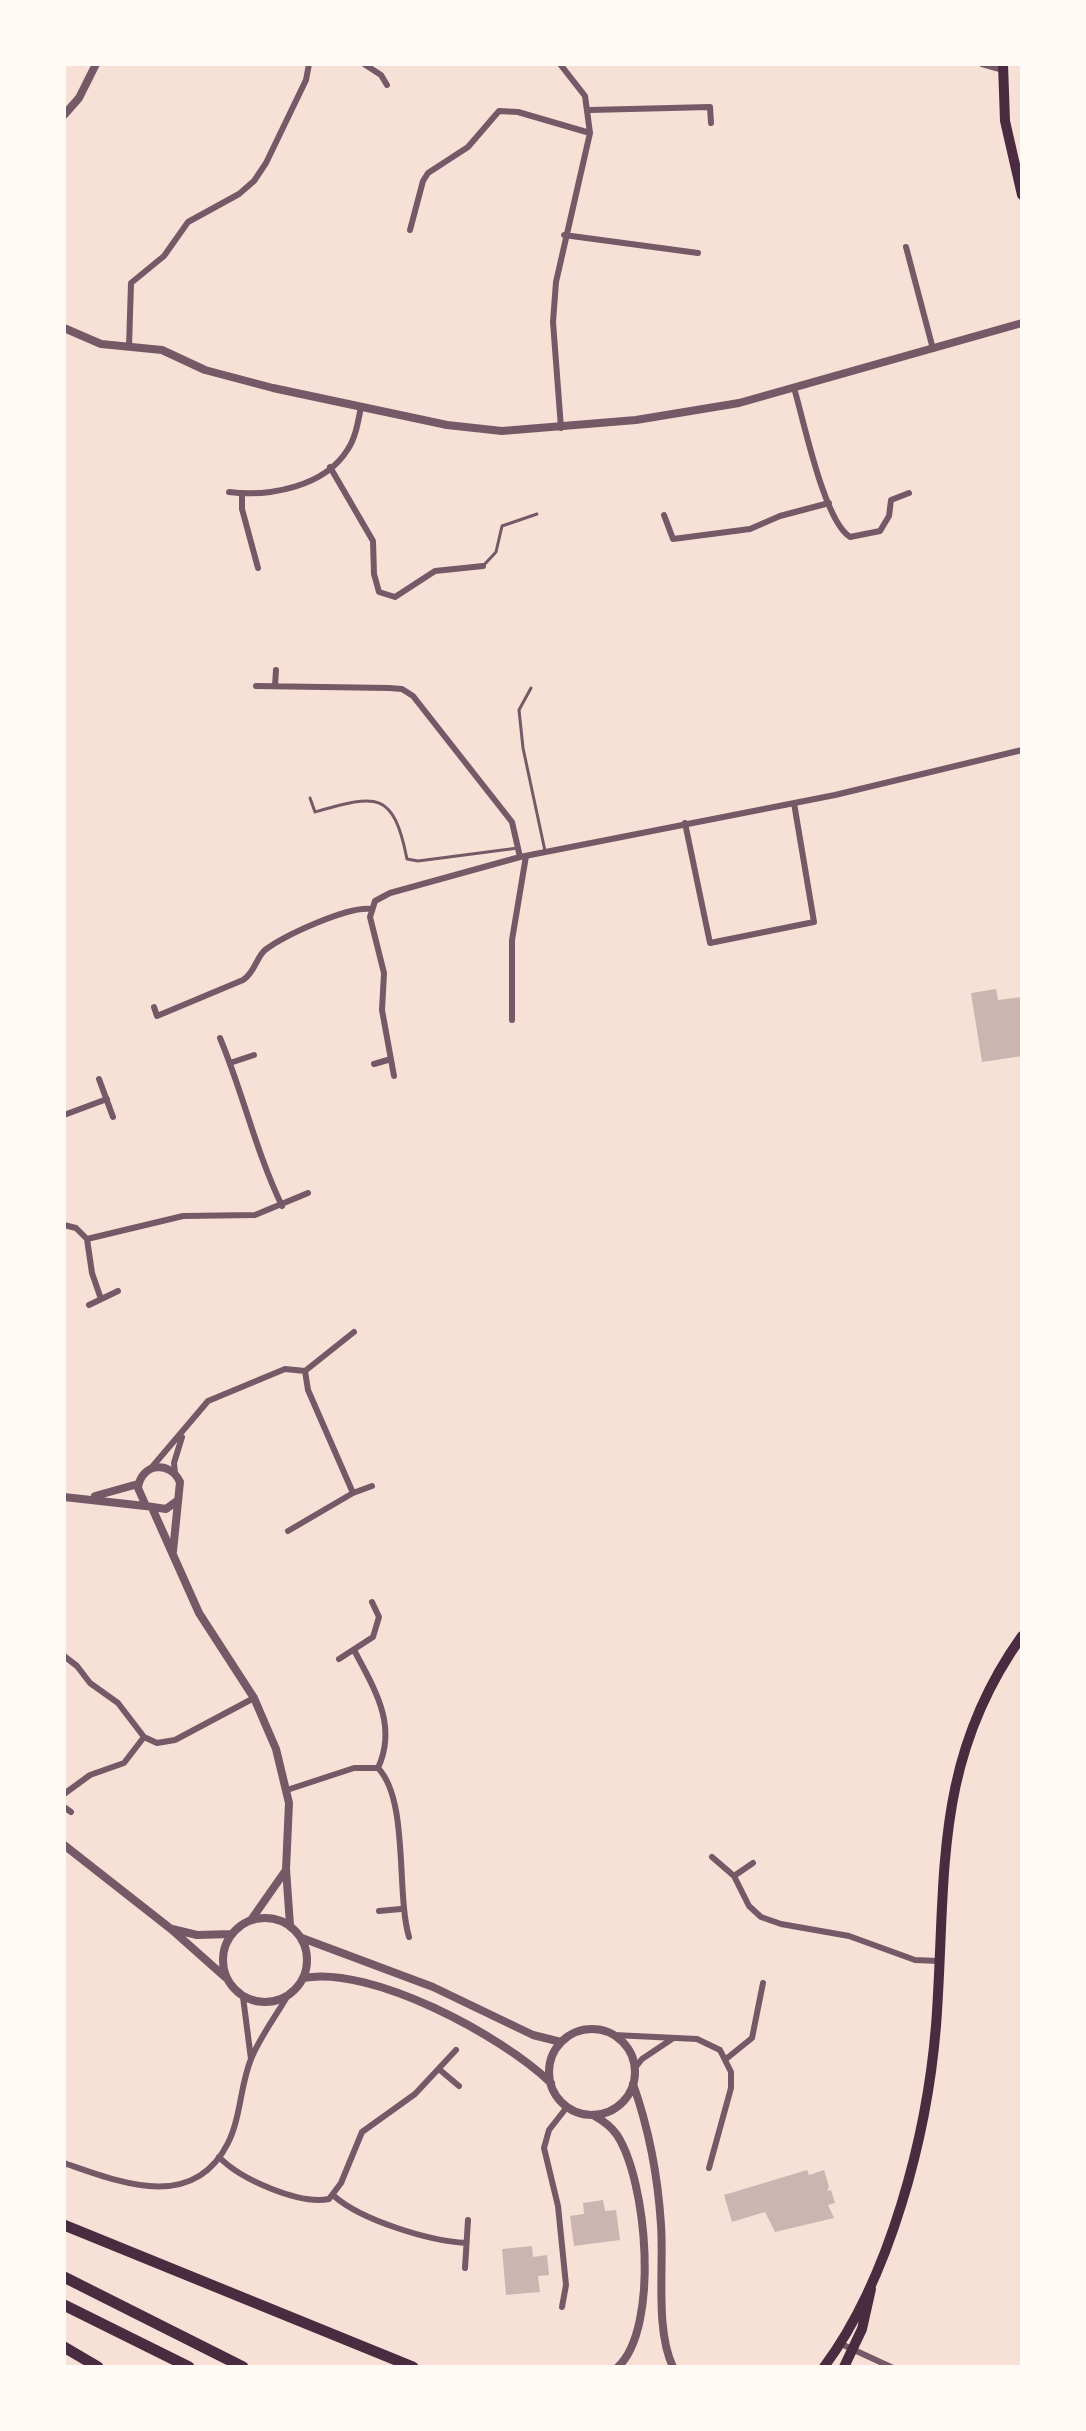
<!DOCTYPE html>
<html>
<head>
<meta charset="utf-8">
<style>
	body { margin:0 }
	#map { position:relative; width:1086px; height:2431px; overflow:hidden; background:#f7e1d7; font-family:Karla,sans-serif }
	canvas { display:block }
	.frame { position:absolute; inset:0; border:66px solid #fffaf5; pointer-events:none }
</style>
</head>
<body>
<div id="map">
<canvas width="1086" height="2431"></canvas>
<div class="frame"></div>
</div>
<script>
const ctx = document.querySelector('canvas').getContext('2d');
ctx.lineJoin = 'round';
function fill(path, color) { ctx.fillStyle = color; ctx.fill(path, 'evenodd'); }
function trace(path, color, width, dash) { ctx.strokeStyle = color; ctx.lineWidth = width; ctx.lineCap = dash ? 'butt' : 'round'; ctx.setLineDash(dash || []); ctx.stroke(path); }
fill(new Path2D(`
	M 996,989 L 998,1000 L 1022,997 L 1022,1056 L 982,1062 L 971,993 Z
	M 807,2170 L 809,2175 L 824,2170 L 829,2187 L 827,2191 L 831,2190 L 835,2203 L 828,2205 L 834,2218 L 775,2232 L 765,2212 L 732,2222 L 724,2195 Z
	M 603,2200 L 605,2211 L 616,2210 L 620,2240 L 574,2246 L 570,2216 L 584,2214 L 583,2203 Z
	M 532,2246 L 533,2257 L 547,2255 L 549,2275 L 538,2276 L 540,2292 L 506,2295 L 502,2249 Z`), '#ccb4b1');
trace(new Path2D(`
	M 483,566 L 496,552 L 502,526 L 537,514
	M 531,688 L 519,710 L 523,748 L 545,851
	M 310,798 L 315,812 C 376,795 393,789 407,859 L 418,861 L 518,848`), '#755966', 3);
trace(new Path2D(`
	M 364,64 L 381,75 L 387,85
	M 560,64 L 585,96 L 590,133 L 556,282 L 553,322 L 561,428
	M 982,64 L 1003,70
	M 590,110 L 710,107 L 711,123
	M 410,230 L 423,181 L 428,173 L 468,147 L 499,111 L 518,112 L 590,133
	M 564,235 L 698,253
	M 906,247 L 933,349
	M 129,347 L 131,283 L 164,256 L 188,222 L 239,194 L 254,181 L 266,163 L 306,80 L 309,64
	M 794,388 C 804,421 824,521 850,537 L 880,531 L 889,516 L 891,500 L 909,493
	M 330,467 L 373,541 L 374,574 L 379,592 L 395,597 L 435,571 L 483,566
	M 229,492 C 269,497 325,487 348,449 C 356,437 358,421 361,407
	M 242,494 L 242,509 L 258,568
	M 664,515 L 673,539 L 750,529 L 780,516 L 829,503
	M 256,686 L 389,688 L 402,689 L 413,696 L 512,822 L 520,857
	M 275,686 L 276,670
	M 685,823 L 710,943 L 814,922 L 794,803
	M 154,1007 L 157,1016 L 243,980 C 255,972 256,958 265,950 C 285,935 348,906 371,909
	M 512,1020 L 512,940 L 526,856
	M 220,1038 C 243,1093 256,1152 282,1206
	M 230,1063 L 254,1055
	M 374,1064 L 391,1059
	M 394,1076 L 382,1010 L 384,973 L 370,917 L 375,901 L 390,893 L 520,857 L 835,795 L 1022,750
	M 99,1079 L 113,1117
	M 64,1115 L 107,1099
	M 64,1225 L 76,1228 L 87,1239 L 92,1273 L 101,1299
	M 87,1239 L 183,1216 L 255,1215 L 308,1193
	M 89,1305 L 118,1291
	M 305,1371 L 354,1332
	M 152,1467 L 208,1401 L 285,1369 L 305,1371 L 308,1390 L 353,1493 L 288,1531
	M 175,1473 L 174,1463 L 182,1437
	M 353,1493 L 372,1486
	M 354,1650 C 374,1688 398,1725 378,1768
	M 64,1656 L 77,1666 L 90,1683 L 118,1703 L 144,1737 L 157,1743 L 175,1740 L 254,1698
	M 339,1659 L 373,1637 L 379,1617 L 372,1602
	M 287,1790 L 354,1768 L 378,1768 C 409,1800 396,1893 409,1937
	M 64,1794 L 90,1775 L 124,1763 L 144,1737
	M 64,1807 L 71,1812
	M 712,1857 L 734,1876 L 749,1906 L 761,1917 L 781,1924 L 849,1936 L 915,1960 L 938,1961
	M 734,1876 L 753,1863
	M 379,1911 L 401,1909
	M 243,1997 L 251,2059
	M 614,2035 L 697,2039 L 720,2050 L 731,2072 L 731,2088 L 709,2168
	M 726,2059 L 752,2038 L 763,1983
	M 635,2068 L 642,2059 L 672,2039
	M 440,2070 L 459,2086
	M 219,2157 C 240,2179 299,2205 329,2199 L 341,2183 L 362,2132 L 415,2094 L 456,2050
	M 64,2163 C 119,2182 193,2213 228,2143 C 241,2117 240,2086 251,2059 C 260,2037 276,2016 288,1995
	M 334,2196 C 361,2220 429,2241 466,2243
	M 465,2268 L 468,2220
	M 562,2307 L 566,2285 L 558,2206 L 544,2148 L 549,2130 L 567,2107
	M 839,2343 L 891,2367`), '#755966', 6);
trace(new Path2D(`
	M 64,115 L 79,98 L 96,64
	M 64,328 L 101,344 L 162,350 L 205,370 L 273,388 L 447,425 L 502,431 L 636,420 L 739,403 L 1022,323
	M 95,1496 L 138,1484
	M 64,1497 L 145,1506
	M 153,1510 L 199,1613 L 254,1698 L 276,1749 L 289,1803 L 286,1869 L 290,1925
	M 173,1551 L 180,1482 C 170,1460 141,1463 138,1488 L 146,1506 L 166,1509 L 177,1501
	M 64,1845 L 171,1929 L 225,1977
	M223 1960a42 42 0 1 1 84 0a42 42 0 1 1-84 0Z
	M 251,1920 L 286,1870
	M 172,1929 L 197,1935 L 232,1934
	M 302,1938 L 433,1987 L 533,2035 L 561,2042
	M 303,1978 C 372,1965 502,2036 551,2083
	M549 2072a43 43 0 1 1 86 0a43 43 0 1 1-86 0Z
	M 633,2084 C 649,2129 658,2178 661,2225 C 664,2267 655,2330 673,2367
	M 593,2115 C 602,2120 611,2126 617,2135 C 647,2181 660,2327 618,2367`), '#755966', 8);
trace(new Path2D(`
	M 1003,64 L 1005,121 L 1022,195
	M 824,2367 C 890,2278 927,2136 936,2026 C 947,1880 931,1763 1022,1636
	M 844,2367 L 862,2329 L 871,2289`), '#4a2c40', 10);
trace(new Path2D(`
	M 64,2225 L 413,2367
	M 64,2277 L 243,2367
	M 64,2305 L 189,2367
	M 64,2347 L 98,2367`), '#4a2c40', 11);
</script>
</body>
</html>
